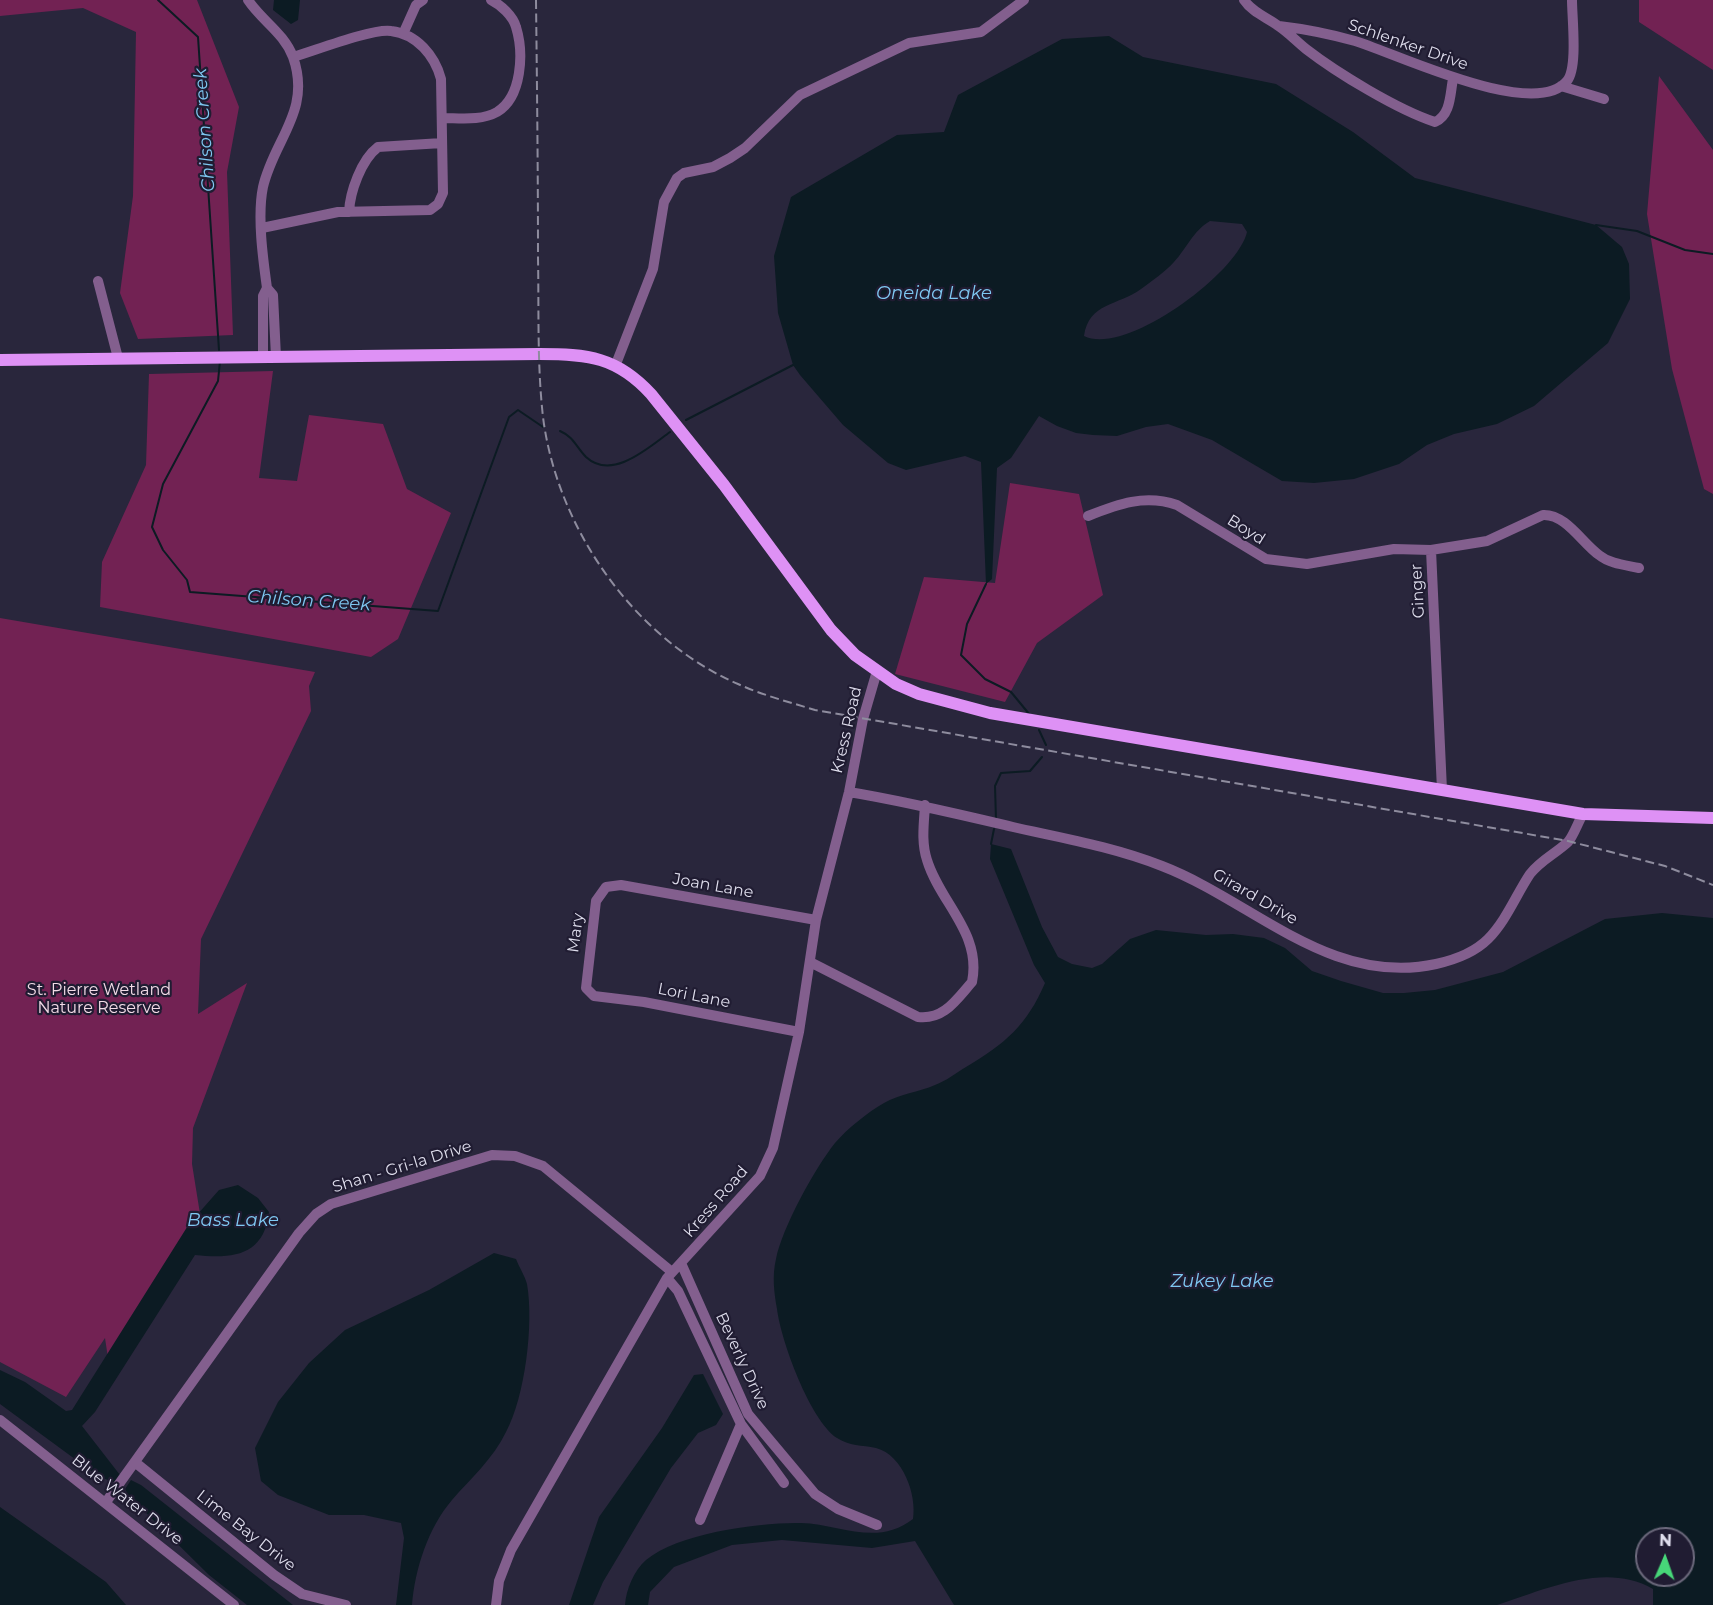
<!DOCTYPE html>
<html>
<head>
<meta charset="utf-8">
<style>
	body { margin:0 }
	#map { position:relative; width:1713px; height:1605px; overflow:hidden; background:#29263c; font-family:Montserrat,sans-serif }
	canvas { display:block }
	.north { position:absolute; left:1635px; top:1527px; width:60px; height:60px; box-sizing:border-box; background:#201c32; border:2px solid #6c697c; border-radius:50%; rotate:2deg; font-size:16px; font-weight:700; line-height:24px; text-align:center; color:#deddec }
	.north::after { content:''; display:block; margin:auto; width:21px; height:27px; background:#47d779; clip-path:polygon(50% 0,100% 100%,50% 72%,0 100%) }
</style>
</head>
<body>
<div id="map">
<canvas width="1713" height="1605"></canvas>
<div class="north">N</div>
</div>
<script>
const ctx = document.querySelector('canvas').getContext('2d');
ctx.lineJoin = 'round';
function fill(path, color) { ctx.fillStyle = color; ctx.fill(path, 'evenodd'); }
function trace(path, color, width, dash) { ctx.strokeStyle = color; ctx.lineWidth = width; ctx.lineCap = dash ? 'butt' : 'round'; ctx.setLineDash(dash || []); ctx.stroke(path); }
function drawText(font, color, halo, rows, align = 'center') {
  ctx.font = font + ' Montserrat,sans-serif'; ctx.lineWidth = 4.5; ctx.setLineDash([]); ctx.textBaseline = 'middle'; ctx.strokeStyle = halo; ctx.fillStyle = color; for (const [text, x, y, turn = 0] of rows) {
    ctx.save(); ctx.translate(x, y); ctx.rotate((+turn || 0) * Math.PI / 180); ctx.textAlign = isNaN(turn) ? turn : align; if (halo) ctx.strokeText(text, 0, 0); ctx.fillText(text, 0, 0); ctx.restore();
  }
}
fill(new Path2D(`
	M 0,0 L 197,0 L 239,107 L 227,172 L 233,335 L 138,339 L 120,293 L 133,196 L 136,32 L 83,8 L 0,16 Z
	M 1639,0 L 1713,0 L 1713,70 L 1639,22 Z
	M 1659,76 L 1713,150 L 1713,494 L 1704,489 L 1672,369 L 1647,214 Z
	M 273,371 L 259,478 L 297,481 L 309,415 L 383,424 L 407,489 L 451,513 L 398,639 L 371,657 L 100,607 L 102,562 L 146,465 L 149,374 Z
	M 1010,483 L 1079,494 L 1103,595 L 1037,643 L 1005,702 L 895,674 L 924,577 L 995,583 Z
	M 0,618 L 315,672 L 309,686 L 311,711 L 201,939 L 198,1014 L 247,983 L 193,1128 L 192,1164 L 201,1220 L 108,1358 L 105,1338 L 66,1397 L 0,1362 Z`), '#722253');
fill(new Path2D(`
	M 274,0 L 300,0 L 298,20 L 291,24 L 273,10 Z
	M 1109,36 L 1143,57 L 1276,84 L 1353,132 L 1415,178 L 1596,225 L 1622,247 L 1629,264 L 1630,299 L 1608,343 L 1534,406 L 1497,424 L 1454,434 L 1427,445 L 1399,464 L 1354,479 L 1314,483 L 1282,481 L 1212,440 L 1168,424 L 1146,427 L 1117,436 L 1093,435 L 1076,433 L 1057,426 L 1039,416 L 1011,458 L 997,468 L 992,579 L 986,584 L 981,462 L 965,456 L 906,470 L 888,463 L 843,425 L 800,375 L 793,365 L 778,313 L 774,256 L 791,197 L 897,135 L 944,132 L 958,95 L 1062,39 ZM 1210,221 L 1242,224 L 1247,232 C 1238,273 1125,357 1084,336 C 1089,302 1118,306 1141,289 C 1152,281 1165,272 1174,262 C 1187,248 1193,231 1210,221 Z
	M 991,844 L 1011,849 L 1042,927 L 1058,957 L 1072,964 L 1092,968 L 1102,964 L 1130,939 L 1156,930 L 1206,935 L 1233,934 L 1264,938 L 1285,948 L 1312,971 L 1341,981 L 1383,993 L 1404,993 L 1435,990 L 1503,972 L 1605,919 L 1662,913 L 1713,918 L 1713,1605 L 1653,1605 L 1653,1589 C 1605,1561 1544,1590 1497,1605 L 954,1605 L 915,1541 L 872,1548 L 782,1540 L 732,1545 L 674,1567 L 650,1592 L 648,1605 L 625,1605 C 626,1590 634,1570 646,1560 C 678,1533 761,1522 801,1523 C 840,1524 877,1547 913,1519 C 917,1495 903,1455 876,1448 C 862,1445 849,1446 837,1438 C 810,1420 781,1341 777,1309 C 774,1292 772,1276 776,1259 C 782,1228 815,1168 835,1143 C 847,1129 868,1112 884,1103 C 899,1094 919,1092 935,1085 C 946,1081 956,1073 966,1067 C 1005,1044 1027,1025 1045,983 L 1034,965 L 990,859 ZM 1647,1539 L 1683,1539 L 1683,1575 L 1647,1575 Z
	M 238,1185 L 258,1198 L 269,1212 C 264,1256 233,1259 195,1255 L 95,1412 L 82,1426 L 120,1475 L 115,1483 L 98,1476 L 0,1404 L 0,1370 L 25,1382 L 66,1411 L 72,1410 L 189,1224 L 219,1190 Z
	M 494,1253 L 516,1259 C 519,1267 525,1276 527,1284 C 534,1324 525,1397 506,1432 C 493,1459 471,1478 452,1500 C 428,1528 415,1569 412,1605 L 396,1605 L 404,1538 L 401,1523 L 364,1515 L 329,1515 L 278,1495 L 261,1481 L 255,1448 L 278,1402 L 309,1363 L 345,1330 L 429,1290 Z
	M 703,1374 L 723,1414 L 716,1425 L 698,1433 L 671,1468 L 603,1582 L 593,1605 L 569,1605 L 599,1517 L 662,1428 L 694,1375 Z
	M 131,1480 L 141,1485 L 293,1605 L 247,1605 L 209,1575 L 129,1496 L 125,1489 Z
	M 0,1507 L 106,1582 L 126,1605 L 0,1605 Z`), '#0c1b23');
trace(new Path2D(`
	M 158,0 L 198,37 L 219,350
	M 1596,225 L 1637,231 L 1685,250 L 1713,254
	M 220,361 L 218,381 L 163,484 L 152,527 L 163,550 L 187,580 L 190,592 L 438,611 L 509,417 L 518,410 L 543,427
	M 686,420 L 793,365
	M 560,431 C 574,437 576,447 586,457 C 612,481 648,448 670,432
	M 986,584 L 967,624 L 961,655 L 985,679 L 1011,692 L 1030,715
	M 1039,730 L 1046,745
	M 996,820 L 995,786 L 1001,773 L 1030,771 L 1042,757
	M 991,844 L 994,829`), '#0c1b23', 2);
trace(new Path2D(`
	M 248,0 C 262,21 284,33 293,57 C 312,111 274,139 263,187 C 257,216 263,259 267,288
	M 1244,0 C 1252,12 1266,17 1277,25 C 1288,32 1296,41 1306,49 C 1337,73 1398,110 1435,122 C 1451,115 1450,94 1453,79
	M 1279,26 C 1305,29 1330,34 1355,41 C 1395,53 1534,121 1567,81 C 1578,68 1572,18 1572,0
	M 403,34 L 416,5 L 423,0
	M 1561,86 L 1604,99
	M 442,118 C 460,118 481,121 497,112 C 522,97 524,53 516,27 C 513,16 501,5 491,0
	M 349,212 C 350,192 361,160 378,147 L 442,143
	M 262,228 L 338,212 L 430,210 L 438,204 L 443,193 L 441,79 C 435,56 417,34 391,31 C 373,28 314,51 293,57
	M 98,281 L 118,358
	M 263,357 L 263,296 L 267,288 L 273,295 L 276,357
	M 616,364 L 653,269 L 664,202 L 677,178 L 684,173 L 713,167 L 730,158 L 745,148 L 800,95 L 909,43 L 981,32 L 1024,0
	M 1088,516 C 1118,504 1145,494 1177,505 L 1266,559 L 1307,564 L 1394,549 L 1431,550 L 1487,541 L 1543,515 C 1566,514 1582,543 1599,555 C 1610,564 1625,565 1639,568
	M 1431,550 L 1442,790
	M 849,792 C 904,801 958,814 1013,827 C 1062,838 1114,847 1162,866 C 1253,901 1330,987 1436,964 C 1454,960 1475,952 1488,939 C 1506,921 1516,895 1530,874 C 1541,860 1555,854 1568,842 C 1574,835 1578,822 1583,814
	M 810,962 L 918,1017 C 944,1020 956,1000 972,982 C 982,933 940,903 927,860 C 921,842 924,823 925,805
	M 799,1032 L 644,1002 L 594,996 L 586,988 L 596,901 L 606,887 L 621,885 L 816,920
	M 681,1263 L 748,1414 L 815,1494 L 838,1509 L 877,1525
	M 667,1278 L 678,1291 L 741,1424 L 784,1483
	M 0,1420 L 234,1605
	M 136,1463 L 274,1575 L 302,1594 L 346,1605
	M 106,1502 L 299,1233 L 316,1214 L 331,1204 L 492,1155 L 515,1156 L 543,1166 L 672,1272
	M 700,1520 L 741,1424
	M 496,1605 L 499,1581 L 511,1550 L 667,1278 L 760,1176 L 773,1148 L 799,1032 L 816,920 L 849,792 L 863,719 L 877,671`), '#835f8e', 10);
trace(new Path2D(`
	M 0,360 L 539,354 C 588,354 617,357 651,394 L 724,485 L 831,630 L 855,655 L 896,684 L 919,694 L 990,713 L 1583,814 L 1713,818`), '#de91f5', 12);
trace(new Path2D(`
	M 536,0 C 537,86 538,172 538,258 C 539,311 537,364 543,417 C 557,528 634,639 738,684 C 762,695 789,702 815,710 L 1568,841 L 1665,866 L 1713,885`), '#8e8c9e', 2, [9, 4.5]);
drawText('16px', '#deddec', '#201c32', [
	["Schlenker Drive",1408,45,19],
	["Boyd",1246,530,32],
	["Ginger",1418,591,-93],
	["Kress Road",847,730,-77],
	["Joan Lane",713,886,10],
	["Girard Drive",1255,897,30],
	["Mary",576,933,-82],
	["Lori Lane",694,996,11],
	["Shan - Gri-la Drive",402,1167,-17],
	["Kress Road",716,1202,-49],
	["Beverly Drive",742,1361,65],
	["Blue Water Drive",127,1500,38],
	["Lime Bay Drive",246,1531,38]
]);
drawText('16px', '#f3dbe7', '#201c32', [
	["St. Pierre Wetland",99,990],
	["Nature Reserve",99,1008]
]);
drawText('italic 18px', '#7fc8f2', '#201c32', [
	["Chilson Creek",205,130,-94],
	["Oneida Lake",934,294],
	["Chilson Creek",309,601,4],
	["Bass Lake",233,1221],
	["Zukey Lake",1222,1282]
]);
</script>
</body>
</html>
